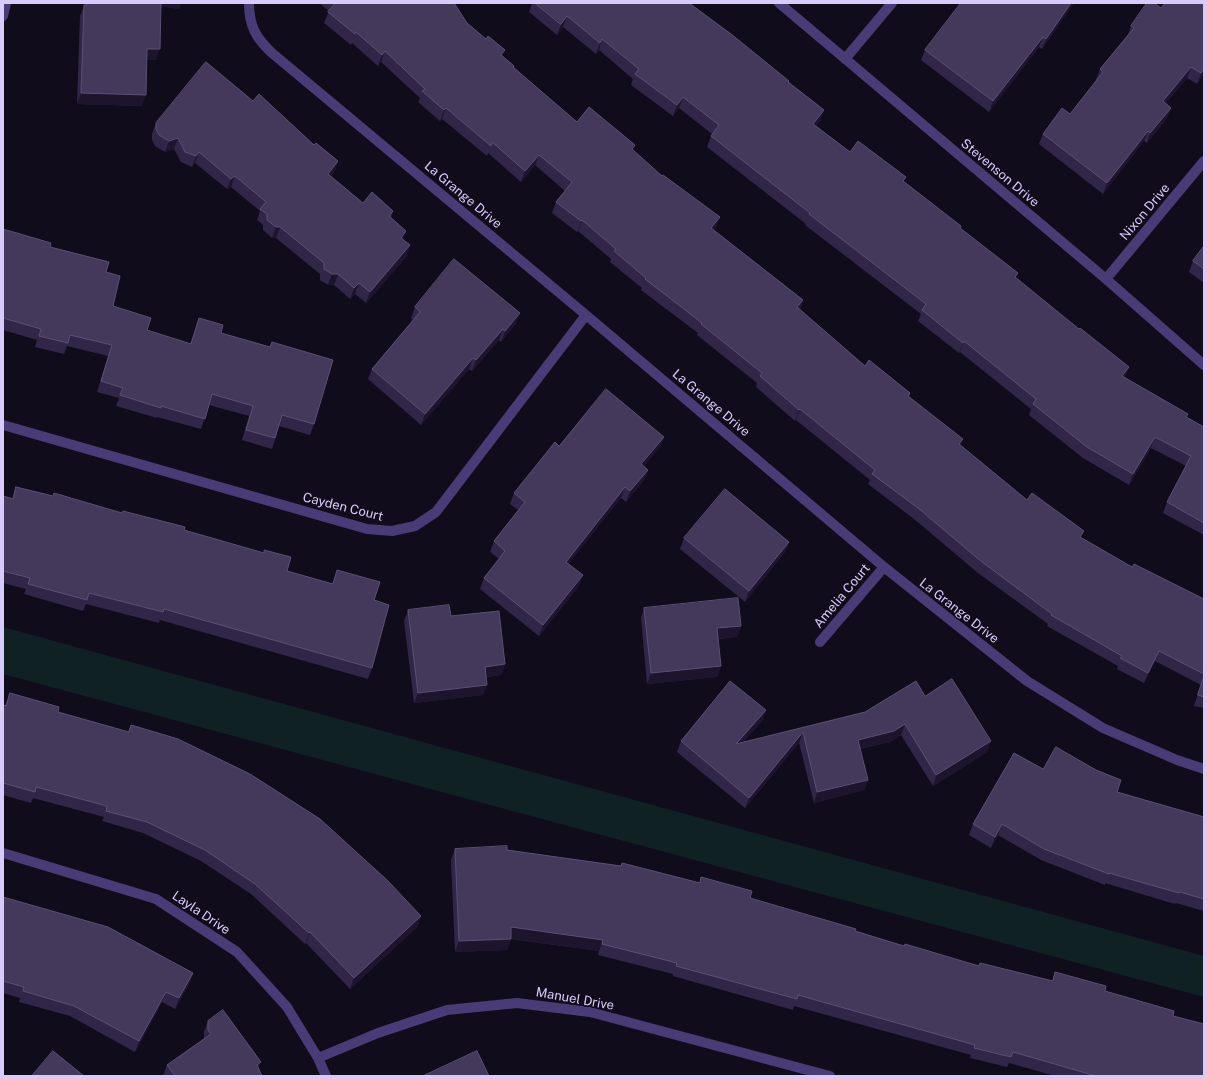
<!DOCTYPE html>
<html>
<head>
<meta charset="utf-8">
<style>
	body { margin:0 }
	#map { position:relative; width:1207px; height:1079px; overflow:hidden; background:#110c1b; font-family:"Public Sans",sans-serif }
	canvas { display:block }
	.frame { position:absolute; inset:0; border:4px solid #d8cafb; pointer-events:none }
</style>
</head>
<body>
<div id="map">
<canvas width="1207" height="1079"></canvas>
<div class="frame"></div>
</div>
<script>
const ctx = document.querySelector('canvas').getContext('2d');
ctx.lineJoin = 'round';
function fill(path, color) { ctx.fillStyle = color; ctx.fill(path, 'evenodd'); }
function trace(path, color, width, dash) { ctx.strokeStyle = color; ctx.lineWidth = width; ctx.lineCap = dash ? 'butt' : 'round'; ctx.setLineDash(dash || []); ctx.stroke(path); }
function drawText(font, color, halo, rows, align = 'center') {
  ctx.font = font + ' "Public Sans",sans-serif'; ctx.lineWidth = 3.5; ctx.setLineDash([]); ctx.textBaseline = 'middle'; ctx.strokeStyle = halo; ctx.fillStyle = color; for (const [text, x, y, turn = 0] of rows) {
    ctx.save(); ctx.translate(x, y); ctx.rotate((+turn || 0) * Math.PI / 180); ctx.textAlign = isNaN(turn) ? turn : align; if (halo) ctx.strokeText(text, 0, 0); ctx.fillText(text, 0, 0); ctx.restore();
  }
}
fill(new Path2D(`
	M 3,627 L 1204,956 L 1204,997 L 3,674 Z`), '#102124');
trace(new Path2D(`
	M 249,3 C 249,26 256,38 272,53 L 586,315 L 884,567 L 1027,681 L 1103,728 L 1177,760 L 1204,769
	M 779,3 L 1106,279 L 1204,365
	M 845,59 L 892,3
	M 1106,279 L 1204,161
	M 3,425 L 367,529 L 392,531 L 415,526 L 436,512 L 586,315
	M 820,642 L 884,567
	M 3,853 L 156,899 L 237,952 L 287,1007 L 318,1058 L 326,1076
	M 318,1058 L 378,1033 L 447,1010 L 517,1003 L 590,1012 L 830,1076`), '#483b76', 10);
trace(new Path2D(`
	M 3,16 L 6,3`), '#483b76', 10);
fill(new Path2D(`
	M 85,3 L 181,3 L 179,9 L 161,6 L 156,60 L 147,60 L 142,106 L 77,104 L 80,16 Z
	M 319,3 L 454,3 L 467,23 L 514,66 L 513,67 L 577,122 L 633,151 L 716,228 L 714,230 L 803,300 L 800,310 L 865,366 L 910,393 L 909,397 L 961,446 L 1027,500 L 1082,538 L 1132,567 L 1204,599 L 1204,708 L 1194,706 L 1201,685 L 1155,661 L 1144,683 L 1117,669 L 1118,666 L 1047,626 L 1048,624 L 978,573 L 914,519 L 868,484 L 870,480 L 796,420 L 795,421 L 756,387 L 757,383 L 697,335 L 698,333 L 641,290 L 642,288 L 610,262 L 611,259 L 578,231 L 577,232 L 552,213 L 556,202 L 565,191 L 535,165 L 521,182 L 488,153 L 487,156 L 442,119 L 440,121 L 418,102 L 420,98 L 381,62 L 378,66 L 352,43 L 351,45 L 324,23 L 329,11 Z
	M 532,3 L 689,3 L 824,110 L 820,121 L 816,126 L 850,152 L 904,182 L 961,226 L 960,228 L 1125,378 L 1187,417 L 1204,427 L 1204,535 L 1163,513 L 1167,502 L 1186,466 L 1151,448 L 1129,485 L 1083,458 L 1029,415 L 1031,409 L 960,352 L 959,353 L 918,321 L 921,314 L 805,225 L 806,224 L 707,147 L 711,136 L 712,134 L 679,108 L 673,116 L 631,85 L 633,79 L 599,50 L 596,54 L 563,27 L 557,35 L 529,12 Z
	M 961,3 L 1074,3 L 1042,49 L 1039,47 L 989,112 L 921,60 L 925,50 Z
	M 1131,26 L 1204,74 L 1197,84 L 1187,78 L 1166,103 L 1171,108 L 1167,118 L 1147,143 L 1144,141 L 1103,194 L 1039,144 L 1043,134 L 1070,114 L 1097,81 L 1096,80 L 1100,69 L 1128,35 Z
	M 253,101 L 314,145 L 338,161 L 334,172 L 331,176 L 363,203 L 393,211 L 391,217 L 403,239 L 407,256 L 366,303 L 355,294 L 350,299 L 334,285 L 328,285 L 320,280 L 320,274 L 276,238 L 272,238 L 263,230 L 263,225 L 257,220 L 260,211 L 231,187 L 227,189 L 195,163 L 192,167 L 181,162 L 174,149 L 165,152 L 155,146 L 152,140 L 152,134 L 156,123 Z
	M 3,229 L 50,247 L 106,272 L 113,306 L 147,330 L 190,344 L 199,318 L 221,333 L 270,347 L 272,342 L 314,424 L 310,435 L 279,426 L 272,449 L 242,440 L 249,416 L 209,405 L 201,429 L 157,417 L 157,418 L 116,406 L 119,398 L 97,392 L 108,356 L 67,346 L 64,354 L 35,347 L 37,340 L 3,330 Z
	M 1204,246 L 1204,283 L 1189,272 L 1193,261 Z
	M 415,307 L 516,323 L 501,342 L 499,340 L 472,371 L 469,369 L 421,425 L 368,379 L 372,369 L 413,320 L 411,318 Z
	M 664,437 L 660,447 L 644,466 L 648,470 L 644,480 L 626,502 L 621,498 L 568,564 L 579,586 L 539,636 L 480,589 L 484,578 L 499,559 L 490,552 L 494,541 L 518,510 L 510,504 L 514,493 L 559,446 Z
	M 16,487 L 184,530 L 287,571 L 332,584 L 337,570 L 374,600 L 372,668 L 368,679 L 160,620 L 159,623 L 86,604 L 83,611 L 24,594 L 26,589 L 3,583 L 3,496 L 12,498 Z
	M 684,538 L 789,542 L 785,552 L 745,602 L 680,549 Z
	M 644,608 L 741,626 L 737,637 L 718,639 L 721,666 L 717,677 L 647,684 L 641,618 Z
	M 408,610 L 451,616 L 505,664 L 501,675 L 486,677 L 483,695 L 414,703 L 404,621 Z
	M 10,693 L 58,712 L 128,732 L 131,725 L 421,916 L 417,927 L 350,989 L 306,943 L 305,944 L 251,894 L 201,861 L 143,833 L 102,821 L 104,817 L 33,798 L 31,803 L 3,795 L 3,705 L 5,705 Z
	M 925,696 L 991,741 L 987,752 L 933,786 L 901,735 L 890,742 L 860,749 L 868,780 L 864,790 L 814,803 L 799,743 L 745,808 L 677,752 L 681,741 L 766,710 L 762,721 L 743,742 L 865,712 Z
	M 1043,769 L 1117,792 L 1204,817 L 1204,911 L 1176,903 L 1175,904 L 1105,883 L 1105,885 L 1041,860 L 998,835 L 991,848 L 969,835 L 973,824 Z
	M 455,849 L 507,850 L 621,866 L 622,863 L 699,883 L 701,877 L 750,898 L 855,931 L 904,946 L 979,966 L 1052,981 L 1055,972 L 1173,1016 L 1204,1076 L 1055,1076 L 1009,1063 L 1007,1067 L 970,1058 L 971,1055 L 794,1006 L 793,1010 L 673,976 L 673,974 L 598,955 L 599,951 L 511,939 L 507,950 L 455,952 L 451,860 Z
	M 3,897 L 193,973 L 189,984 L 175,1009 L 162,1002 L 135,1052 L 70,1016 L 19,1002 L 20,998 L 3,993 Z
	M 208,1021 L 259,1069 L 262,1076 L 163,1076 L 167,1065 L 204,1039 L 204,1032 Z`), '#322648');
fill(new Path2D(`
	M 158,3 L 181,3 L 179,9 L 157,6 Z
	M 1071,3 L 1074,3 L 1042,49 L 1046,39 Z
	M 567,16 L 563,27 L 557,35 L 561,24 Z
	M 1043,37 L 1039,47 L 989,112 L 993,101 Z
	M 602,39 L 599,50 L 596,54 L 600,43 Z
	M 147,49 L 160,49 L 156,60 L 144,60 Z
	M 385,51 L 381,62 L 378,66 L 382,55 Z
	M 1191,67 L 1187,78 L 1159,112 L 1163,101 Z
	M 1204,69 L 1204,74 L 1197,84 L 1201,73 Z
	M 81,93 L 146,95 L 142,106 L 77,104 Z
	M 683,97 L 679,108 L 673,116 L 677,105 Z
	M 446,108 L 442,119 L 440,121 L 444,110 Z
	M 1171,108 L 1167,118 L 1147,143 L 1150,133 Z
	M 824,110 L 820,121 L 809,135 L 813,124 Z
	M 1148,131 L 1144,141 L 1103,194 L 1107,183 Z
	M 178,138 L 174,149 L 165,152 L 169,141 Z
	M 199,152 L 195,163 L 192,167 L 196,156 Z
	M 539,155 L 535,165 L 521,182 L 525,171 Z
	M 338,161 L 334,172 L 324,184 L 328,174 Z
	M 235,176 L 231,187 L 227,189 L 231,179 Z
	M 720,217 L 716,228 L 707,239 L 711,228 Z
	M 582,220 L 578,231 L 577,232 L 581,221 Z
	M 276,227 L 280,227 L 276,238 L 272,238 Z
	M 406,231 L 403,242 L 401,238 Z
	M 410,245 L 407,256 L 366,303 L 370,292 Z
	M 332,274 L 338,274 L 334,285 L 328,285 Z
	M 359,283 L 355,294 L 350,299 L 354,288 Z
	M 803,300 L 799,311 L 797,307 Z
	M 520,313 L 516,323 L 501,342 L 505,331 Z
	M 503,329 L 499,340 L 472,371 L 476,360 Z
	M 964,341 L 960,352 L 959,353 L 963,343 Z
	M 473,358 L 469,369 L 421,425 L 425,414 Z
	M 1129,367 L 1125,378 L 1122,376 Z
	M 800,409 L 796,420 L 795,421 L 799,410 Z
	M 664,437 L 660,447 L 637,475 L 641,464 Z
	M 1155,437 L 1151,448 L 1129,485 L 1133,474 Z
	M 963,439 L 959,450 L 959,444 Z
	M 648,470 L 644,480 L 626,502 L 630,491 Z
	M 625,487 L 621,498 L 562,572 L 566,562 Z
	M 789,542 L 785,552 L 745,602 L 749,591 Z
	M 583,575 L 579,586 L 539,636 L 543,625 Z
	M 741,626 L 737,637 L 713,639 L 717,628 Z
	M 1159,651 L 1155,661 L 1144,683 L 1148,673 Z
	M 505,664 L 501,675 L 481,677 L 485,667 Z
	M 721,666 L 717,677 L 647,684 L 651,673 Z
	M 487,685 L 483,695 L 414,703 L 418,693 Z
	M 766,710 L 762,721 L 733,754 L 736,744 Z
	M 905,724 L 901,735 L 890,742 L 854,750 L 858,740 Z
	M 803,732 L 799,743 L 745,808 L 749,798 Z
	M 991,741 L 987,752 L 933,786 L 936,775 Z
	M 868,780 L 864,790 L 814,803 L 817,792 Z
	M 1002,824 L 998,835 L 991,848 L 995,837 Z
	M 421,916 L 417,927 L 350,989 L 354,978 Z
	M 511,927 L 603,940 L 599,951 L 507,938 Z
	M 310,932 L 306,943 L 305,944 L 309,933 Z
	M 511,939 L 507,950 L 455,952 L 459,941 Z
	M 193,973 L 189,984 L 175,1009 L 179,998 Z
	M 166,992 L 162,1002 L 135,1052 L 139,1041 Z
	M 261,1062 L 257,1073 L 257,1065 Z`), '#1e142e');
const building = new Path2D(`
	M 87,3 L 161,3 L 160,49 L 147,49 L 146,95 L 81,93 L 84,5 L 87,5 Z
	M 336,3 L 454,3 L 467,23 L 486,39 L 488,36 L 505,50 L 501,55 L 514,66 L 513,67 L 577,122 L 589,107 L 635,145 L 632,149 L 662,176 L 663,175 L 720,217 L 711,228 L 803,300 L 797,307 L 865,366 L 869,360 L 910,393 L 908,396 L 963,439 L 959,444 L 1027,500 L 1032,493 L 1084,531 L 1080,537 L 1132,567 L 1134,564 L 1204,599 L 1204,674 L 1159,651 L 1148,673 L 1120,658 L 1122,656 L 1051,615 L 1052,614 L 982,562 L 918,508 L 872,474 L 875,470 L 800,409 L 799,410 L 760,376 L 762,373 L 701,324 L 702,323 L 645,279 L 646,278 L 614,251 L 616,249 L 582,220 L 581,221 L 556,202 L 572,182 L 539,155 L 525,171 L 492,142 L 491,146 L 446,108 L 444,110 L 422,91 L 425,89 L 385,51 L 382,55 L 356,32 L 355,34 L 328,12 Z
	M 535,3 L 689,3 L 731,34 L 789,81 L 788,82 L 824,110 L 813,124 L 850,152 L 858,141 L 906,177 L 903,181 L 961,226 L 960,228 L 1018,273 L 1015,277 L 1079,329 L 1080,328 L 1129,367 L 1122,376 L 1188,414 L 1186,417 L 1204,427 L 1204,523 L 1167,502 L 1191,456 L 1155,437 L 1133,474 L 1087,447 L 1033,404 L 1036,399 L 964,341 L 963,343 L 922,310 L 926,304 L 809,214 L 810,213 L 711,136 L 719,125 L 683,97 L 677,105 L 635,74 L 639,69 L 602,39 L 600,43 L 567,16 L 561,24 Z
	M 961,3 L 1071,3 L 1046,39 L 1043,37 L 993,101 L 925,50 Z
	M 1147,3 L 1154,3 L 1161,8 L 1165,3 L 1204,3 L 1204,69 L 1201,73 L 1191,67 L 1163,101 L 1171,108 L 1150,133 L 1148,131 L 1107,183 L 1043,134 L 1062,108 L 1070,114 L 1103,72 L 1100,69 L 1134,28 L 1131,26 Z
	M 206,62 L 253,101 L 259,94 L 314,145 L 316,143 L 338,161 L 328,174 L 363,203 L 372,192 L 393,211 L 389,216 L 406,231 L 401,238 L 410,245 L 370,292 L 359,283 L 354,288 L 338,274 L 332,274 L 324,269 L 324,263 L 280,227 L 276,227 L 267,220 L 267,214 L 260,209 L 266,202 L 235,176 L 231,179 L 199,152 L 196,156 L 185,152 L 178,138 L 169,141 L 159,135 L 156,129 L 156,123 Z
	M 3,229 L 51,243 L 50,247 L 109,262 L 106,272 L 120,276 L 113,306 L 151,318 L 147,330 L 191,344 L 199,318 L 223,325 L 221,333 L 270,347 L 272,342 L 333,360 L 314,424 L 282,415 L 275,438 L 246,430 L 253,406 L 212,394 L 205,419 L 161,406 L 161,408 L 120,395 L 123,388 L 101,381 L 112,345 L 70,335 L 68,343 L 39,336 L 41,329 L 3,318 Z
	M 1204,246 L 1204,269 L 1193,261 Z
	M 454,259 L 520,313 L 505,331 L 503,329 L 476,360 L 473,358 L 425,414 L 372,369 L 420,312 L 415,307 Z
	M 606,389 L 664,437 L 641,464 L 648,470 L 630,491 L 625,487 L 566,562 L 583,575 L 543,625 L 484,578 L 505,551 L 494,541 L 525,502 L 514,493 L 555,442 L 559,446 Z
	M 16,487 L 53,496 L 54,493 L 122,513 L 123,511 L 185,527 L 184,530 L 264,553 L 264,550 L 291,557 L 287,571 L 333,584 L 337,570 L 380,582 L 374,600 L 389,605 L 372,668 L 164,609 L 163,612 L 89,593 L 87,600 L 28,584 L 30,578 L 3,571 L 3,496 L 13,499 Z
	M 725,489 L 789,542 L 749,591 L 684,538 Z
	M 738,598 L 741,626 L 717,628 L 721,666 L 651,673 L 644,608 Z
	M 449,605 L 451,616 L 499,611 L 505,664 L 485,667 L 487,685 L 418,693 L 408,610 Z
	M 1204,676 L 1204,697 L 1198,695 Z
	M 952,679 L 991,741 L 936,775 L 905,724 L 894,731 L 858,740 L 868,780 L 817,792 L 803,732 L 749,798 L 681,741 L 730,681 L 766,710 L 736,744 L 865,712 L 916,681 L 925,696 Z
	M 10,693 L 59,707 L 58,712 L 129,732 L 131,725 L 178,739 L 250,774 L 320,819 L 387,880 L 421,916 L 354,978 L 310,932 L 309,933 L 255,884 L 205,850 L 147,822 L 106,811 L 107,806 L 36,787 L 35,792 L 3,783 L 3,705 L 6,706 Z
	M 1056,747 L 1096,770 L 1121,780 L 1117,792 L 1204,817 L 1204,899 L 1180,892 L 1179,893 L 1109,873 L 1109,874 L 1044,849 L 1002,824 L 995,837 L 973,824 L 1014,753 L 1043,769 Z
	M 507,846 L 507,850 L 621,866 L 622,863 L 700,883 L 701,877 L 752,891 L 750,898 L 856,929 L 855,931 L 904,946 L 905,944 L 979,966 L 980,963 L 1053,981 L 1055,972 L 1106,986 L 1105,991 L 1174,1011 L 1173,1016 L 1204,1024 L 1204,1076 L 1096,1076 L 1013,1052 L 1011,1057 L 974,1048 L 975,1045 L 798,995 L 797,999 L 676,966 L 677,963 L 602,944 L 603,940 L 511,927 L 511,939 L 459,941 L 455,849 Z
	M 3,897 L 108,927 L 193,973 L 179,998 L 166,992 L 139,1041 L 74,1006 L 23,991 L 24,987 L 3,981 Z
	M 223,1010 L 261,1062 L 257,1065 L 262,1076 L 175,1076 L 167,1065 L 211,1034 L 208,1030 L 208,1021 Z
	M 53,1051 L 84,1076 L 32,1076 Z
	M 477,1051 L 489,1076 L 423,1076 Z`);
fill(building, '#44385b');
trace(building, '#5b4f74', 1);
drawText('13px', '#d8cafb', '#110c1b', [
	["Stevenson Drive",1000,173,40],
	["La Grange Drive",463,195,40],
	["Nixon Drive",1145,212,-50],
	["La Grange Drive",711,403,40],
	["Cayden Court",343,507,14],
	["Amelia Court",842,596,-50],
	["La Grange Drive",959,611,38],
	["Layla Drive",201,913,34],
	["Manuel Drive",575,999,10]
]);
</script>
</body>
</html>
